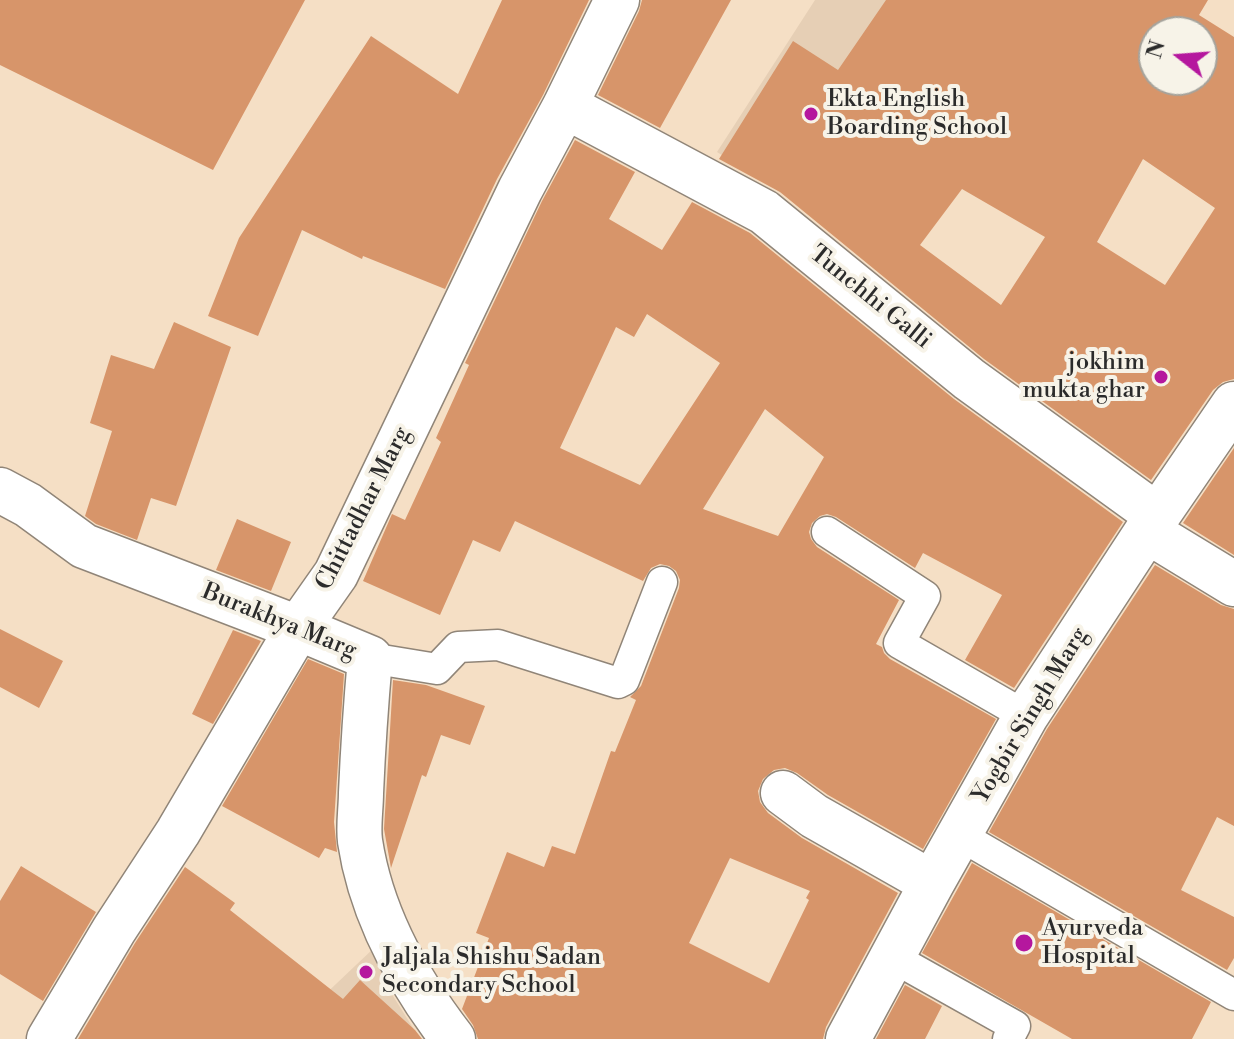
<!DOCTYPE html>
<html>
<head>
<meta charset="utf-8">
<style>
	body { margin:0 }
	#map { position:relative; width:1234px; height:1039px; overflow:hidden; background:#f5dfc5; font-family:"Libre Bodoni",serif }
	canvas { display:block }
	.north { position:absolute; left:1138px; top:16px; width:80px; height:80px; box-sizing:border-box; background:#f7f3e8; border:2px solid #a5a39c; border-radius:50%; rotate:287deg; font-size:22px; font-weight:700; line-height:32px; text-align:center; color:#2b2b2b }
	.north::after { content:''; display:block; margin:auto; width:28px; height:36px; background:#b5179e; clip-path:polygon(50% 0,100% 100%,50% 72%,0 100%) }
</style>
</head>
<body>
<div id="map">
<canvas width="1234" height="1039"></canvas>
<div class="north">N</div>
</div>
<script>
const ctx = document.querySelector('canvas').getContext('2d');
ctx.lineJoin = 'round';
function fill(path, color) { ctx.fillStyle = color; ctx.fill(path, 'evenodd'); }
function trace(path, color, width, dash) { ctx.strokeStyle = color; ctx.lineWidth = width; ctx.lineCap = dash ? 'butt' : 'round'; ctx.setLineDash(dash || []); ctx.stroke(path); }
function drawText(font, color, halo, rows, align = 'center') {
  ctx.font = font + ' "Libre Bodoni",serif'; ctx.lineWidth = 8; ctx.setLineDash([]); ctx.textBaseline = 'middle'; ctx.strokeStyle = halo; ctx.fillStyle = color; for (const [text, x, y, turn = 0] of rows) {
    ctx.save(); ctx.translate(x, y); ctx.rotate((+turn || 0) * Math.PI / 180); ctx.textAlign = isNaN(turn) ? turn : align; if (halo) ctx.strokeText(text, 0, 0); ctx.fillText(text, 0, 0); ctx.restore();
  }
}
fill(new Path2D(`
	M 815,0 L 945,0 L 822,219 L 717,152 Z
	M 375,947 L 393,996 L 420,1039 L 278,1039 Z`), '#e6cfb5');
fill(new Path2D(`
	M 0,0 L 305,0 L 213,170 L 0,65 Z
	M 502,0 L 589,0 L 543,95 L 497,179 L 445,289 L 363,256 L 362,259 L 302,230 L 258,336 L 208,316 L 239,238 L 371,36 L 458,94 Z
	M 642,0 L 731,0 L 660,128 L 598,95 L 639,11 Z
	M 886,0 L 1208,0 L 1199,15 L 1234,37 L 1234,379 L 1223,382 L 1213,390 L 1151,480 L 984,359 L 780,192 L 719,159 L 793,41 L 838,70 ZM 1154,32 L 1202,32 L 1202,80 L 1154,80 ZM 1143,159 L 1215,208 L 1165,285 L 1097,242 ZM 962,189 L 1045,237 L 1001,305 L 920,245 Z
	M 575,140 L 635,172 L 609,219 L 662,250 L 692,202 L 750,233 L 954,399 L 1123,522 L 1014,688 L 965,660 L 1002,595 L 923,553 L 915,568 L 836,517 L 827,514 L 820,516 L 812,523 L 809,532 L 811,539 L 817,547 L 899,600 L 876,644 L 882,647 L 884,653 L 890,659 L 996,719 L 923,849 L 828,795 L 797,773 L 785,768 L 774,770 L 763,779 L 758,791 L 760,802 L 768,813 L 802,838 L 898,893 L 826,1027 L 823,1039 L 478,1039 L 473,1025 L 462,1009 L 489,938 L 476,933 L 507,852 L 544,867 L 552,846 L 575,854 L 611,751 L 615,752 L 636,700 L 630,697 L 641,686 L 679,588 L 680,580 L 676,571 L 669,566 L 660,564 L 651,568 L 643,581 L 515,521 L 500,552 L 473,540 L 440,615 L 363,581 L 392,514 L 405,520 L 441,442 L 436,438 L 469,365 L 465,363 L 542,201 ZM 647,314 L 720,363 L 640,485 L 560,448 L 616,327 L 634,337 ZM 765,409 L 824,457 L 778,536 L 703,509 ZM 730,858 L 810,891 L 806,898 L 809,900 L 769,983 L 689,943 Z
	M 174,322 L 231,347 L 176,506 L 151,498 L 137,540 L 96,524 L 85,516 L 112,431 L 90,423 L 111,355 L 154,369 Z
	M 1234,448 L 1234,555 L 1183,523 Z
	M 237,519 L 291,542 L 271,591 L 216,570 Z
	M 1155,565 L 1221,605 L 1234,609 L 1234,826 L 1217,817 L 1181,890 L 1234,917 L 1234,958 L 1227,970 L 989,832 L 1047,729 Z
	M 0,629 L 63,661 L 39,708 L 0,687 Z
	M 233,630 L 261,641 L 213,724 L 192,714 Z
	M 308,659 L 344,674 L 334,822 L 337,852 L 325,848 L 319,858 L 222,806 Z
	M 393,680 L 426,685 L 485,706 L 470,745 L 441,735 L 426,777 L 422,775 L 391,868 L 384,829 Z
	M 972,863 L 1211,1002 L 1192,1039 L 1072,1039 L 922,953 Z
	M 21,866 L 96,912 L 43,1001 L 0,974 L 0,901 Z
	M 185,867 L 235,903 L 230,910 L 343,999 L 360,980 L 415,1030 L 422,1039 L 78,1039 L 135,943 Z
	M 905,985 L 942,1006 L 925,1039 L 876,1039 Z`), '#d7956a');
const lane = new Path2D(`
	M 827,532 L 925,596 L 899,643 L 1026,716
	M 370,658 L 437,669 L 458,647 L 498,645 L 618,683 L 624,680 L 662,582
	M 959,835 L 1234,995
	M 892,957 L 1015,1026 L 1008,1039`);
const street = new Path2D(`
	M 565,106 L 764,212 L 969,379 L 1158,516
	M 0,490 L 28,505 L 84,546 L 298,628 L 370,658 C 366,703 363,747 361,793 C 361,808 358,826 360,841 C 371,914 409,982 453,1039
	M 1147,531 L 1234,584
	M 783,793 L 814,816 L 932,883
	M 49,1039 L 114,930 L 178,832 L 298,628 L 336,574 L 520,190 L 565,106 L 617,0
	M 848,1039 L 932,883 L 1026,716 L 1147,531 L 1234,404`);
trace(lane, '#908578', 33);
trace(street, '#908578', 47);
trace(lane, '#fff', 30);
trace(street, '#fff', 44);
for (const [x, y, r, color] of [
	[811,114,8,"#b5179e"],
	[1161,377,8,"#b5179e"],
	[1024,943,10,"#b5179e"],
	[366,972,8,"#b5179e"]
]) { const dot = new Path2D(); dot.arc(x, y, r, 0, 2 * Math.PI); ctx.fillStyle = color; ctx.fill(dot); trace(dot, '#f7f3e8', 3); }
drawText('24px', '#2b2b2b', '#f7f3e8', [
	["Ekta English",827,100],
	["Boarding School",827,128],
	["jokhim",1145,363,"right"],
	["mukta ghar",1145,391,"right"],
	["Ayurveda",1042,929],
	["Hospital",1042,957],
	["Jaljala Shishu Sadan",382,958],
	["Secondary School",382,986]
], 'left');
drawText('24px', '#2b2b2b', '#f7f3e8', [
	["Tunchhi Galli",870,298,39],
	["Chittadhar Marg",364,509,-63],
	["Burakhya Marg",279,622,22],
	["Yogbir Singh Marg",1031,716,-59]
]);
</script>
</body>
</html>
